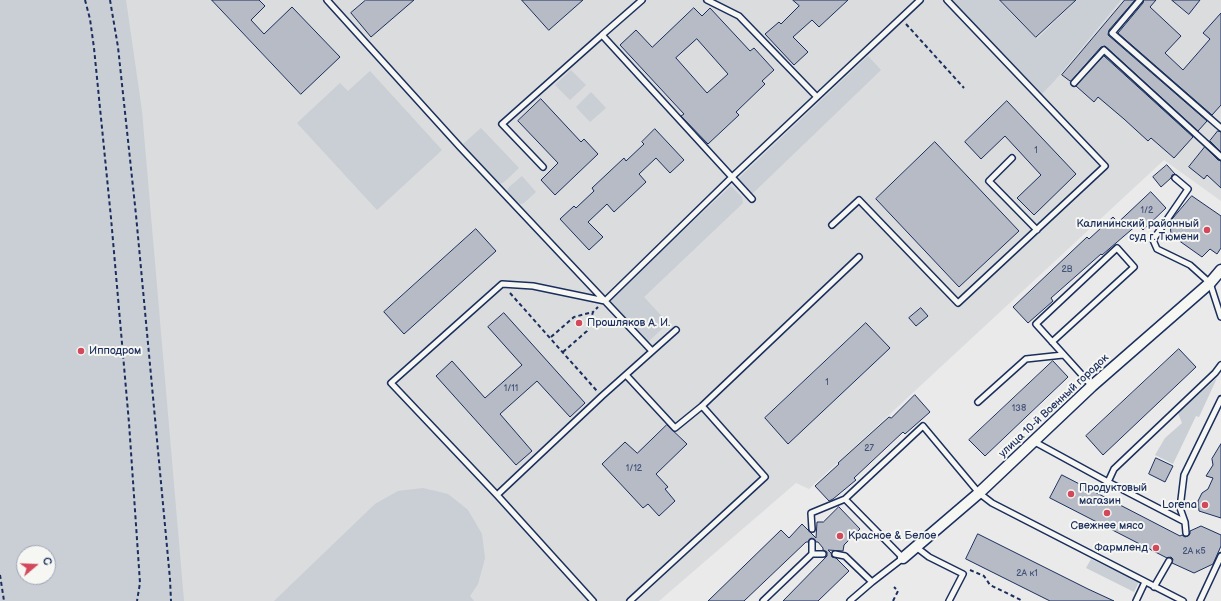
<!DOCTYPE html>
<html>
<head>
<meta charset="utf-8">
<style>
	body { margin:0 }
	#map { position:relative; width:1221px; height:601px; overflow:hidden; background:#e9eae9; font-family:"Balsamiq Sans",sans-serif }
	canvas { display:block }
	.north { position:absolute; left:16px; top:545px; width:40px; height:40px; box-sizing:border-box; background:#f6f6f2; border:1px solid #9ea6b7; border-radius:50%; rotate:71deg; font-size:11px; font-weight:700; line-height:16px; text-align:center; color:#1b2f5e }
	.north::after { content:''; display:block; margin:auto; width:14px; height:18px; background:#d1495b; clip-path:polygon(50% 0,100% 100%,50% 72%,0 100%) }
</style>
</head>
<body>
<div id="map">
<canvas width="1221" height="601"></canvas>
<div class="north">С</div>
</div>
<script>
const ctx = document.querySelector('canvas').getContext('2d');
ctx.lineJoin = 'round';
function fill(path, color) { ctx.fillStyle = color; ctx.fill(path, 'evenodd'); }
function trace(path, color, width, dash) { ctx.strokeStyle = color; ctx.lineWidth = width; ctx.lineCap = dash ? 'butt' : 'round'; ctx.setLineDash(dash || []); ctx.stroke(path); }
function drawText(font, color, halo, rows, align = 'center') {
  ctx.font = font + ' "Balsamiq Sans",sans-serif'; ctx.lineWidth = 4; ctx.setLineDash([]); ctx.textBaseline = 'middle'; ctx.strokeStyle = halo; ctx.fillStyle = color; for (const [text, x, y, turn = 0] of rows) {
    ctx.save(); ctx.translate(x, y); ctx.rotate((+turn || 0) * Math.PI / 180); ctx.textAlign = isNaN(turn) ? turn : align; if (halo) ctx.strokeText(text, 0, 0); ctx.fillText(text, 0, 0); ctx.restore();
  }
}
fill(new Path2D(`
	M 125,0 L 1221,0 L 1221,201 L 1164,160 L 809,489 L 796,483 L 659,601 L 183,601 Z`), '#dadcde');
fill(new Path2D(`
	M 0,0 L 126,0 L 142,111 L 184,601 L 0,601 ZM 24,553 L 48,553 L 48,577 L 24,577 Z
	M 951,0 L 998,0 L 1037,39 L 1077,0 L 1121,0 L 1057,78 L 1042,94 Z
	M 868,56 L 881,70 L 751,195 L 738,182 L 739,178 Z
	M 571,70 L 586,85 L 570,100 L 555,85 Z
	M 370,71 L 442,150 L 377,210 L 297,123 L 340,83 L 348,91 Z
	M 591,92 L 606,108 L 590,122 L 576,107 Z
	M 481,128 L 519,168 L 503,183 L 498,184 L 463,144 Z
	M 522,176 L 536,192 L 524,203 L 518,205 L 507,193 L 508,188 Z
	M 731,186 L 742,197 L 743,203 L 644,297 L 668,323 L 647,343 L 611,304 L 611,298 Z
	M 1217,378 L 1199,417 L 1196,416 L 1173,464 L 1155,455 L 1165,438 L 1182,423 L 1178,413 Z
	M 423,488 L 448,494 L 468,510 L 482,534 L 485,558 L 478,584 L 470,596 L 474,601 L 274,601 L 375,504 L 398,491 Z
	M 1091,559 L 1139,582 L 1134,592 L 1086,568 Z`), '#caced5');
const building = new Path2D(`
	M 212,0 L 259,0 L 265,6 L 251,20 L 264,34 L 292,7 L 340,57 L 301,94 Z
	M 366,0 L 414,0 L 371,37 L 351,13 Z
	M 522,0 L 583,0 L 549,30 Z
	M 793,0 L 848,0 L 819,27 L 812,20 L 793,37 L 808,52 L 794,65 L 765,34 L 779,22 L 781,24 L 799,6 Z
	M 1000,0 L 1076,0 L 1036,37 Z
	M 1125,0 L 1135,0 L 1109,30 L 1108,35 L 1207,121 L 1198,131 L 1105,46 L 1101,47 L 1071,81 L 1070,81 L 1062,75 Z
	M 1144,0 L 1156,0 L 1150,7 L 1181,36 L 1165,53 L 1183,70 L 1210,39 L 1203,33 L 1221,13 L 1221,105 L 1212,115 L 1118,33 L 1143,3 Z
	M 1172,0 L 1200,0 L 1189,14 Z
	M 694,8 L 702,16 L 710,8 L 750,51 L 754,48 L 774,70 L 762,81 L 765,84 L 736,112 L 739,115 L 708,144 L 681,116 L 684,114 L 620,45 L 636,30 L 652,47 ZM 697,39 L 728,74 L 707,93 L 676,58 Z
	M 1104,56 L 1193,137 L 1174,158 L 1151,138 L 1148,141 L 1124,119 L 1098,97 L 1094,102 L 1076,86 Z
	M 541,99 L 581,142 L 584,139 L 598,154 L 555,195 L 541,180 L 558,163 L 518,121 Z
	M 1007,101 L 1076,174 L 1034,215 L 1017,198 L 1041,175 L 1005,136 L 981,159 L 965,142 Z
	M 655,129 L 684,160 L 670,173 L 656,158 L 639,174 L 646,182 L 614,212 L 607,204 L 588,222 L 603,237 L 589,250 L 560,219 L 574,206 L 576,208 L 594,191 L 592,188 L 624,158 L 626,161 L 644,144 L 642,142 Z
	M 1218,131 L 1221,132 L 1221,152 L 1210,141 Z
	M 935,142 L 1019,231 L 959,287 L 876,199 Z
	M 1205,147 L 1218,160 L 1221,161 L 1221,188 L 1207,175 L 1204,179 L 1189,167 Z
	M 1167,165 L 1175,174 L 1172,175 L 1171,178 L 1161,187 L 1153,177 Z
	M 1151,192 L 1166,208 L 1143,230 L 1138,224 L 1102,255 L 1101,254 L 1051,298 L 1053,301 L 1028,323 L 1013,307 L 1087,237 L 1089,239 L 1113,217 L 1118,222 Z
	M 1192,196 L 1221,216 L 1221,248 L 1217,254 L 1210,249 L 1202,257 L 1171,235 L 1170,222 Z
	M 476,229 L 496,251 L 404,334 L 384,312 Z
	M 921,308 L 928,316 L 916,326 L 909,318 Z
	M 504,313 L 585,403 L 570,417 L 537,381 L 500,414 L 532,451 L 516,465 L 436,376 L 452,361 L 485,398 L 522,365 L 488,327 Z
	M 866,323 L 890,348 L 788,444 L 765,418 Z
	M 1179,349 L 1196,367 L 1103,455 L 1086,436 Z
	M 1053,361 L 1068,377 L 985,456 L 969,440 Z
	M 915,395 L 930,412 L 905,434 L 903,432 L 854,478 L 856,480 L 833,499 L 829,501 L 815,486 L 839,464 L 838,463 L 889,417 L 891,418 Z
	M 667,425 L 687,444 L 656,474 L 668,487 L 665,489 L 675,501 L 659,516 L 648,504 L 643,508 L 602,464 L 625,442 L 637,453 Z
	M 1221,444 L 1221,518 L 1199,511 L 1198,501 L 1202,493 L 1208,489 L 1213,478 L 1206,476 L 1213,465 L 1212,459 Z
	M 1156,458 L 1173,466 L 1165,482 L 1149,474 Z
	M 1062,475 L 1180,536 L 1182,535 L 1185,537 L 1188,536 L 1190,534 L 1190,531 L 1201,526 L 1221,535 L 1221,546 L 1213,564 L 1194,573 L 1172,563 L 1173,559 L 1171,557 L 1167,558 L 1050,498 Z
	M 839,507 L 860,529 L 844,545 L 843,551 L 828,550 L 831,553 L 832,557 L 836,558 L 849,571 L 818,601 L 783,601 L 827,556 L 827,552 L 823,550 L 823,548 L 818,542 L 816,542 L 815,540 L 812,538 L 810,539 L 808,542 L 806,542 L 744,601 L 708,601 L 781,530 L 789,538 L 802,524 L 816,538 L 817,522 L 823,522 Z
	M 978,534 L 1088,589 L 1114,601 L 1050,601 L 966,559 Z`);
fill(building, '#b6bbc6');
trace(building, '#1b2f5e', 1);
const lane = new Path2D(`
	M 327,0 L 460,147 L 652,351
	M 642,0 L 602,35 L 752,199
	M 707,0 L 739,16 L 817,97
	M 1140,0 L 1112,33 L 1221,128
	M 1074,83 L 1104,50 L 1221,157
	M 1012,158 L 989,181 L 1037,230
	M 543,167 L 502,124 L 602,35
	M 1175,178 L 1188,189 L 1153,240 L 1157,249 L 1190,265 L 1210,283 L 1221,317
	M 832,225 L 859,200 L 958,303 L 1105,166 L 947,0
	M 1052,342 L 1134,267 L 1117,248 L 1036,324 L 1092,386
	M 626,375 L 675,428 L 702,406 L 859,257
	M 978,402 L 1026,359 L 1063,355
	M 1033,441 L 1108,482 L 1185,522 L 1186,533
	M 1108,482 L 1114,469 L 1215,373 L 1221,365
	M 497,495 L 602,396 L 676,330
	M 1185,522 L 1180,508 L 1184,475 L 1221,399
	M 812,529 L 811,513 L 845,499
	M 812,542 L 812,554
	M 916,547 L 929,557 L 963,574 L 949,601
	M 835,554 L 845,556 L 872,582
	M 1154,587 L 1169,561
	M 593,601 L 497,495 L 391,383 L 502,284 L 533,286 L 605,301 L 732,177 L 920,0
	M 630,601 L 765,477 L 702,406
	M 763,601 L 812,554 L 823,554
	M 850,601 L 872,582 L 903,558 L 845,499 L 923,426 L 979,493 L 992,503 L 1183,601
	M 1136,601 L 1145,582
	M 1200,601 L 1221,556`);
const street = new Path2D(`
	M 903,558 L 979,493 L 1092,386 L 1210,283 L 1221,270`);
trace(lane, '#1b2f5e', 8);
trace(street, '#1b2f5e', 13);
trace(new Path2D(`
	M 85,0 L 90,19 L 94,48 L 111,218 L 129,423 L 140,583 L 137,601
	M 110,0 L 118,47 L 136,215 L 170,579 L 171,601
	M 906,24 L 964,88
	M 510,293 L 597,391
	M 551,337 L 574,317 L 593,312
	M 563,352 L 587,331 L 593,312 L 598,307
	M 970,570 L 984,576 L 990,585 L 1023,601
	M 0,575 L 4,601
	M 893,601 L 898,591 L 894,587`), '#1b2f5e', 2, [4, 3]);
trace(lane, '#f6f6f2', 5);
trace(street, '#f6f6f2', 10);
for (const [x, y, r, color] of [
	[1207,230,4,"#d1495b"],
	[579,323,4,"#d1495b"],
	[81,351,4,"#d1495b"],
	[1071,494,4,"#d1495b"],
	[1205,505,4,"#d1495b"],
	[1107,513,4,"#d1495b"],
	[840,536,4,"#d1495b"],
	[1156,548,4,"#d1495b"]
]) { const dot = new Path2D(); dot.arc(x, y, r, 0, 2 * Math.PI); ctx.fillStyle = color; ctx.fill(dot); trace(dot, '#f6f6f2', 1.5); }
drawText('9px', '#425278', null, [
	["1",1036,151],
	["1/2",1147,211],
	["2В",1067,270],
	["1",827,383],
	["1/11",511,389],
	["138",1019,409],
	["27",869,449],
	["1/12",634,469],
	["2А к5",1194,552],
	["2А к1",1027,574]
]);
drawText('11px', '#1b2f5e', '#f6f6f2', [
	["Калининский районный",1199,224,"right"],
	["суд г. Тюмени",1199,237,"right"],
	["Прошляков А. И.",587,323],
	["Ипподром",89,351],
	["Продуктовый",1079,488],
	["магазин",1079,501],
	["Lorena",1197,505,"right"],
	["Свежнее мясо",1107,526,"center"],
	["Красное & Белое",848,536],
	["Фармленд",1148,548,"right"]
], 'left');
drawText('11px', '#1b2f5e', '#f6f6f2', [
	["улица 10-й Военный городок",1054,406,-43]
]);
</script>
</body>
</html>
